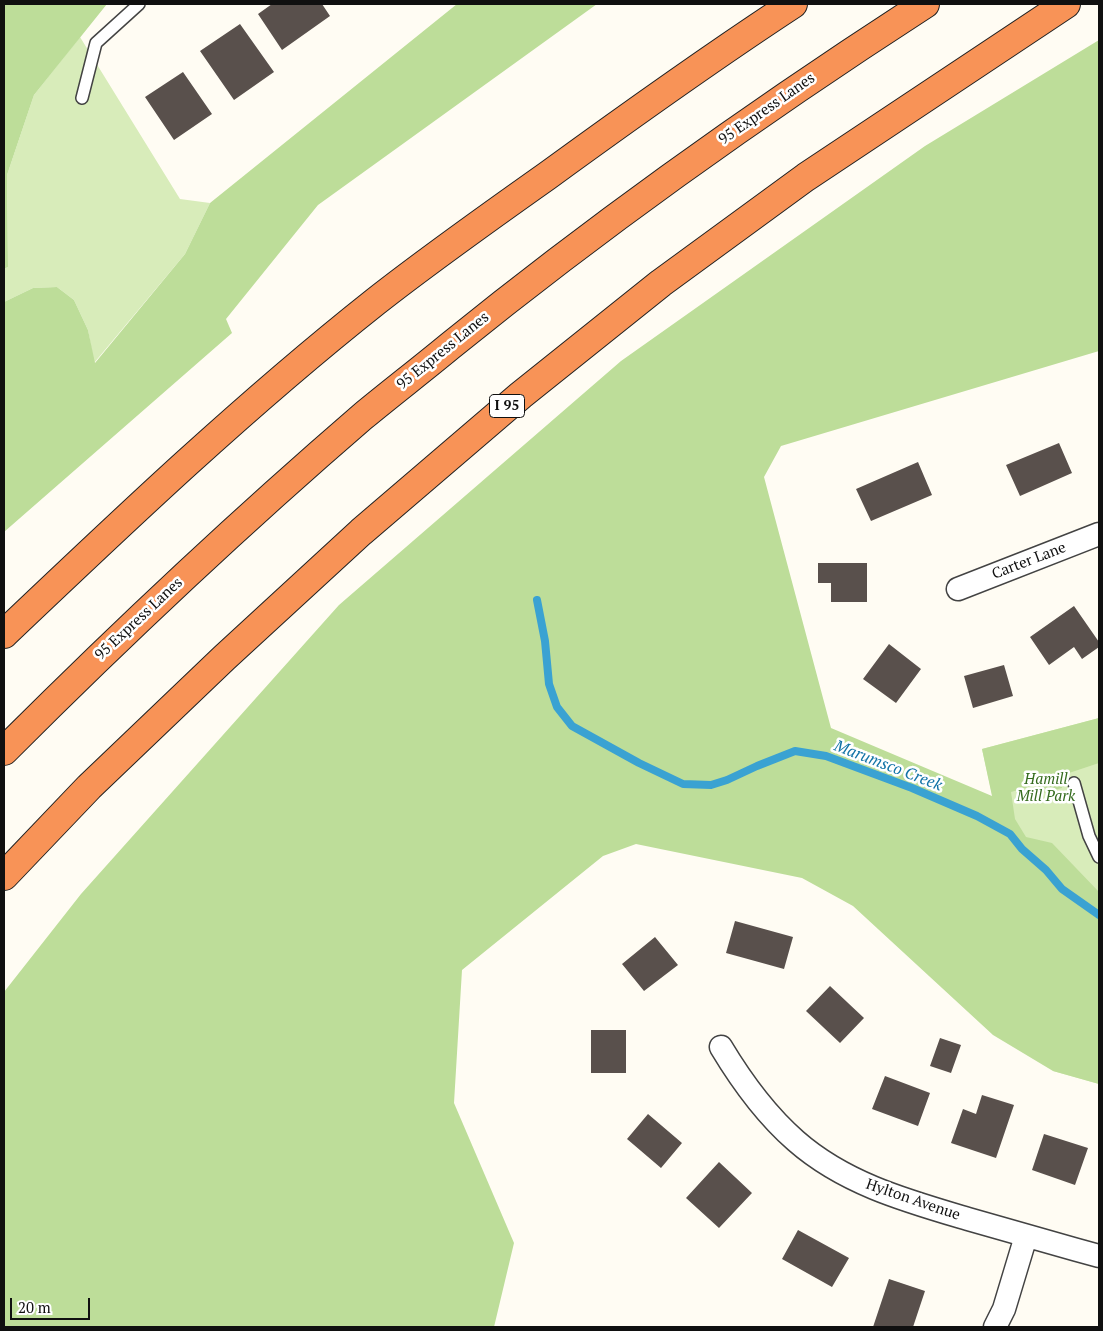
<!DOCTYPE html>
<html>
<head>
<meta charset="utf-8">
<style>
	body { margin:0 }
	#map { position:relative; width:1103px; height:1331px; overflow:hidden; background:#fffcf3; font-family:"PT Serif",serif }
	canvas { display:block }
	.frame { position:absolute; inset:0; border:5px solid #101010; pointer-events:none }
	.scale { position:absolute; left:10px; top:1298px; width:80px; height:22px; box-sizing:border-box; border:2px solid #101010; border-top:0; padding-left:6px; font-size:15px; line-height:18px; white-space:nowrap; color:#101010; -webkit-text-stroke:4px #fff; paint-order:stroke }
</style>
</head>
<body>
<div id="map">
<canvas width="1103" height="1331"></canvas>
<div class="frame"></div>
<div class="scale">20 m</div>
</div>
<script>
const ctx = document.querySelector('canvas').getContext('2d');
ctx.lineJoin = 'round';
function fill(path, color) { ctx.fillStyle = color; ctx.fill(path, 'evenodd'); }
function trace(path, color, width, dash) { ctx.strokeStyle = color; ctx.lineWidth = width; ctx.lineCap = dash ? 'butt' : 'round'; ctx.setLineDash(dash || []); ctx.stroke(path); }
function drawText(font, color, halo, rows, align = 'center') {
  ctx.font = font + ' "PT Serif",serif'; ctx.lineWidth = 5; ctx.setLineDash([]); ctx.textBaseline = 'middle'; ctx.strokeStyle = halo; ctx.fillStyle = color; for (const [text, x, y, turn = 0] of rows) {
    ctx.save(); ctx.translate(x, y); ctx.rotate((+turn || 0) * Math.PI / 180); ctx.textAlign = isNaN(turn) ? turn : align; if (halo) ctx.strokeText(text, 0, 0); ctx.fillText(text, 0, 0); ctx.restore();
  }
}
fill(new Path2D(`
	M 80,37 L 180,199 L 210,203 L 185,254 L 94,363 L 88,330 L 74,300 L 57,287 L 33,288 L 4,302 L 4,269 L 8,267 L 7,175 L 34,95 Z
	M 1099,718 L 1099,1084 L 1053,1071 L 982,749 Z`), '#d8ecba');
fill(new Path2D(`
	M 4,4 L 107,4 L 34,95 L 7,175 L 8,267 L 4,269 Z
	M 457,4 L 597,4 L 318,205 L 226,319 L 232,333 L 4,532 L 4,302 L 33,288 L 57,287 L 74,300 L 88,330 L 95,363 L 185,254 L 210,203 Z
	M 1099,40 L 1099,351 L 781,446 L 764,477 L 831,728 L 992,796 L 982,749 L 1099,718 L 1099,763 L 1060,776 L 1062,788 L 1039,794 L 1036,785 L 1011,792 L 1015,819 L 1026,837 L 1052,843 L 1099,892 L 1099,1084 L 1053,1071 L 993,1035 L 853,906 L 802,878 L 636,844 L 603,856 L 462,970 L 454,1103 L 514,1243 L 494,1327 L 4,1327 L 4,992 L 81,894 L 339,605 L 621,361 L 925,146 Z`), '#bddd99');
trace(new Path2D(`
	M 537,600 L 545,641 L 549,684 L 557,707 L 572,726 L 639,763 L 683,784 L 711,785 L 727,780 L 757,766 L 795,751 L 826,756 L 912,788 L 977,816 L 1010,834 L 1022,849 L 1046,870 L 1062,889 L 1099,915`), '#3aa2d2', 8);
fill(new Path2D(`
	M 272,4 L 322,4 L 330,16 L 282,50 L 258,14 Z
	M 240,24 L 274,72 L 234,100 L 200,51 Z
	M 183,72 L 212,114 L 174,140 L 145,97 Z
	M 1059,443 L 1072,473 L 1020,496 L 1006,465 Z
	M 918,462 L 932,495 L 871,521 L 856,489 Z
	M 818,563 L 867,563 L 867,602 L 831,602 L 831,583 L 818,583 Z
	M 1074,606 L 1099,642 L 1099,647 L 1082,659 L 1074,647 L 1049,665 L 1030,637 Z
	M 889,644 L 921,669 L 896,703 L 863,679 Z
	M 1004,665 L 1013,696 L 973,708 L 964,676 Z
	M 735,921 L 793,937 L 784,969 L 726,953 Z
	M 655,937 L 678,965 L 644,991 L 622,964 Z
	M 830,986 L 864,1018 L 840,1043 L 806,1011 Z
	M 591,1030 L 626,1030 L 626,1073 L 591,1073 Z
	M 940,1038 L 961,1045 L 951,1073 L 930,1066 Z
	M 885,1076 L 930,1093 L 918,1126 L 872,1109 Z
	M 982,1095 L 1014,1105 L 996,1158 L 951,1143 L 963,1109 L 976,1114 Z
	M 648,1114 L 682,1143 L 661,1168 L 627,1139 Z
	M 1044,1134 L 1088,1148 L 1075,1185 L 1032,1170 Z
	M 719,1162 L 752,1193 L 719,1228 L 686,1198 Z
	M 798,1230 L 849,1258 L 832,1287 L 782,1259 Z
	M 889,1279 L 925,1291 L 913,1327 L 873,1327 Z`), '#59504c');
const service = new Path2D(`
	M 82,98 L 96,43 L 139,4
	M 1074,783 L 1089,836 L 1099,857`);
const minor = new Path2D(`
	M 958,589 L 1099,534
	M 721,1047 C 742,1082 765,1114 796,1141 C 845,1184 907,1201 968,1219 C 1011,1231 1055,1244 1099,1256
	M 995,1327 L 1004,1309 L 1026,1236`);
const motorway = new Path2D(`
	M 4,634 C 124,520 245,405 375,302 C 431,258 489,217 547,176 C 628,117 709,59 793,4
	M 4,751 C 119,636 238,524 362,417 C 391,393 421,370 450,346 C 602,223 761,110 925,4
	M 4,876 L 89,787 L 224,658 L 361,532 L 521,395 L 661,283 L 806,177 L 1066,4`);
trace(service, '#434343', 14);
trace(minor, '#434343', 25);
trace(motorway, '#212121', 30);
trace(service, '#fff', 11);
trace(minor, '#fff', 22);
trace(motorway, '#f89357', 28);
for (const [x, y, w] of [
	[507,406,35]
]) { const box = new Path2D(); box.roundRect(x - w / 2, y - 11.5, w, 23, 4); ctx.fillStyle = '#fff'; ctx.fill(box); trace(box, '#101010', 1); }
drawText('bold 14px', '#101010', null, [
	["I 95",507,406]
]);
drawText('15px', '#101010', '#fff', [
	["95 Express Lanes",767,109,-35],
	["95 Express Lanes",443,351,-39],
	["Carter Lane",1029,561,-21],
	["95 Express Lanes",139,619,-43],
	["Hylton Avenue",913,1200,19]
]);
drawText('italic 15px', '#346b1d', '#fff', [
	["Hamill",1046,780],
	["Mill Park",1046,797]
]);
drawText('italic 16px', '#1374a7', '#fff', [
	["Marumsco Creek",888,766,21]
]);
</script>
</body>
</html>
